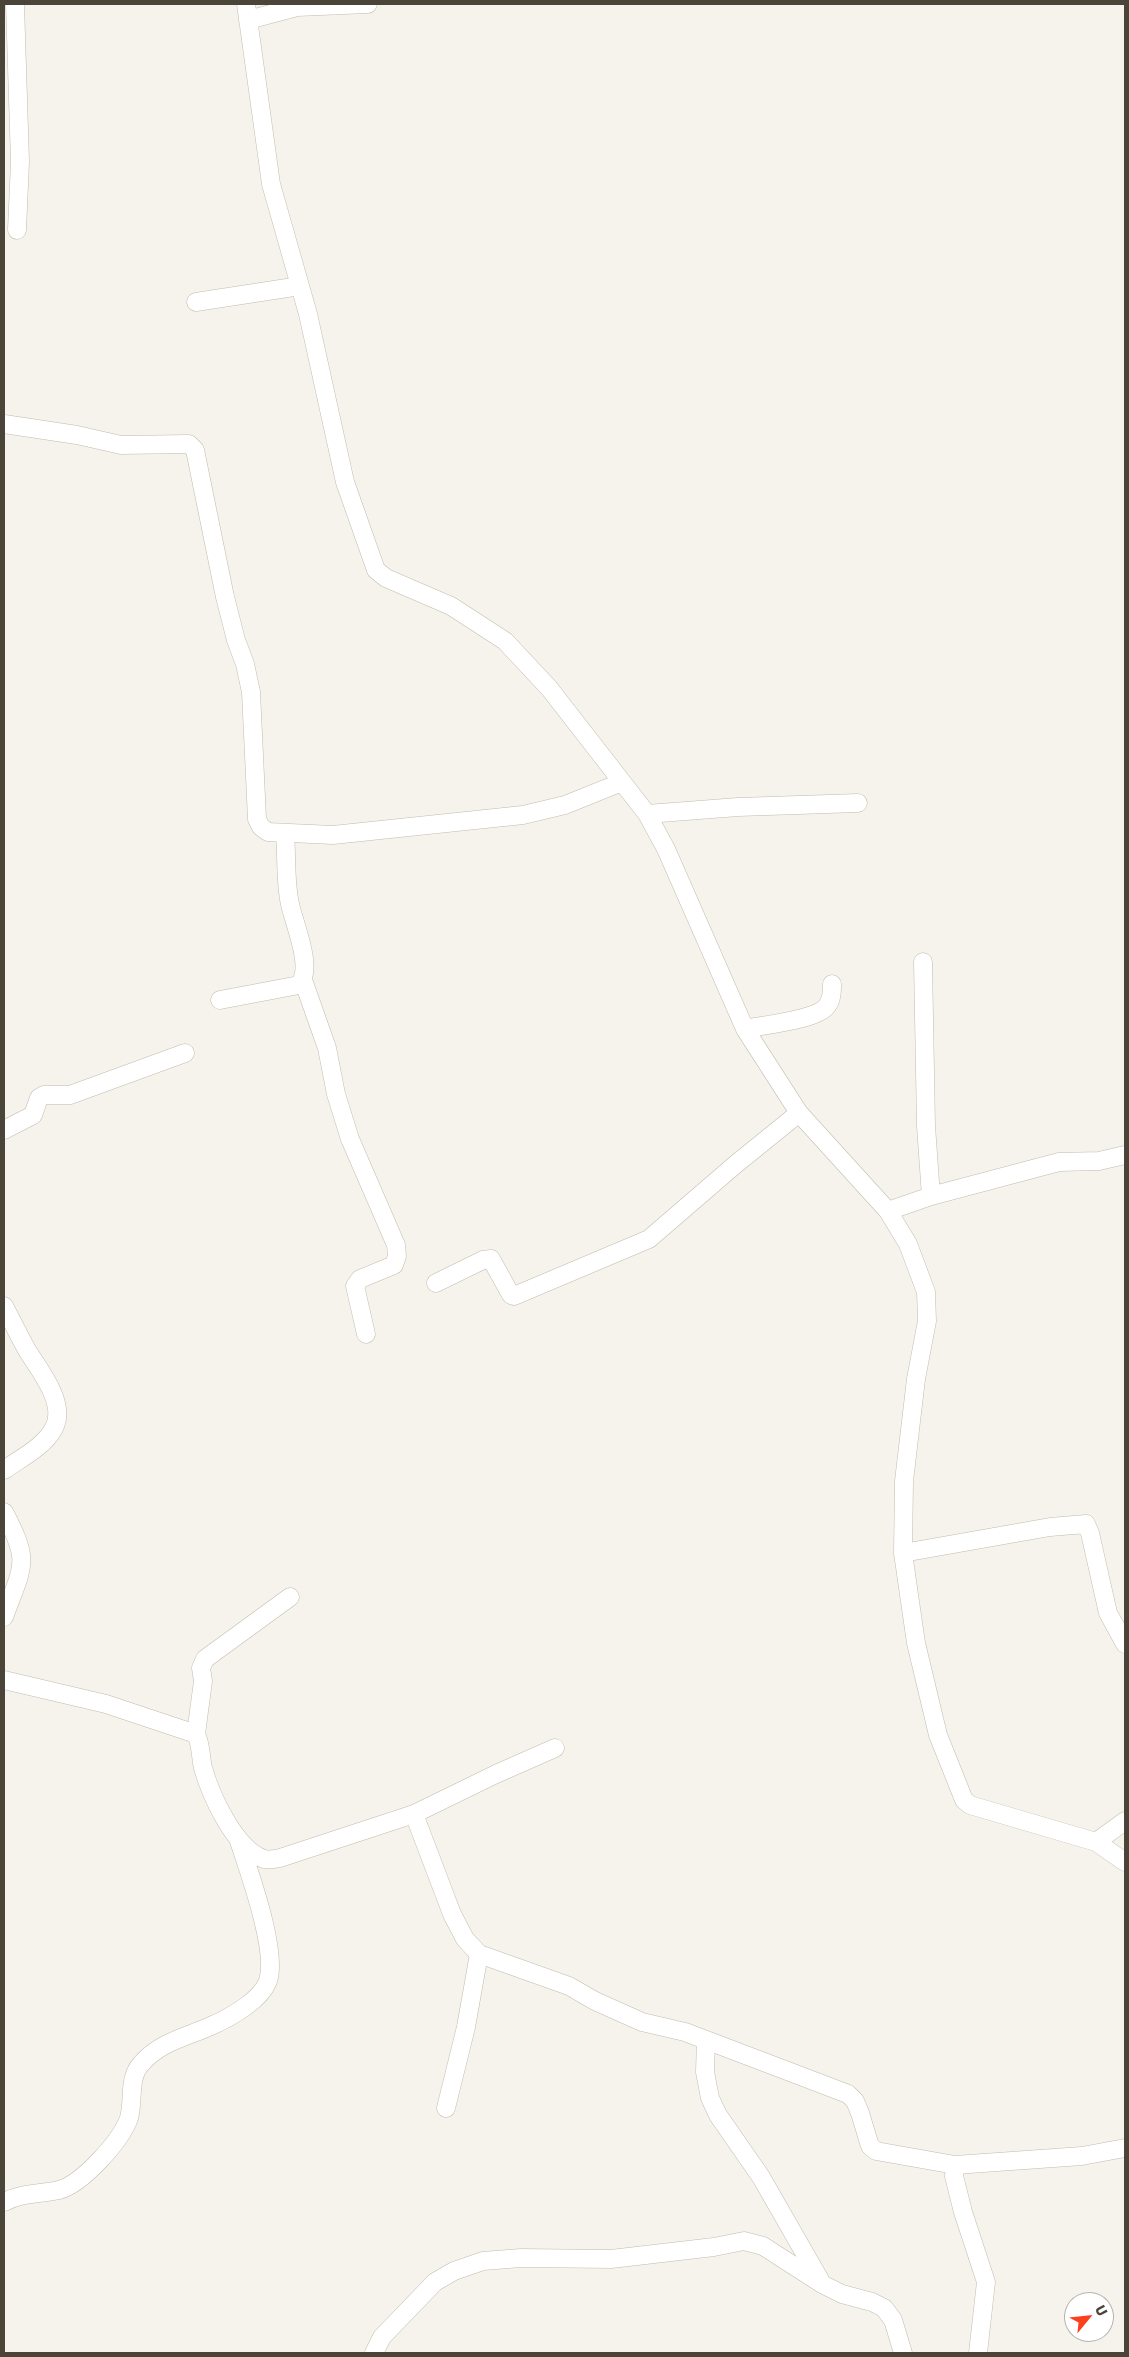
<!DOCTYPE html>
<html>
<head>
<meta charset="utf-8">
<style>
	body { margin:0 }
	#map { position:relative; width:1129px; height:2357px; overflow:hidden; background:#f6f3ec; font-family:Jost,sans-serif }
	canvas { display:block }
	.frame { position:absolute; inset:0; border:5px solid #4b4439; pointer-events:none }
	.north { position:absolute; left:1064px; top:2292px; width:50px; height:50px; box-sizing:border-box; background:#fff; border:1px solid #b7b4b0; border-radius:50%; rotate:62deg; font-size:14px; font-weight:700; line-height:20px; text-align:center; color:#4b4439 }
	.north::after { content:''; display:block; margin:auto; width:18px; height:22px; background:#fc3f1d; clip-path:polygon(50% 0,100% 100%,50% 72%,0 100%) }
</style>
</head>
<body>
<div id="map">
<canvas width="1129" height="2357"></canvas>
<div class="frame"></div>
<div class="north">U</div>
</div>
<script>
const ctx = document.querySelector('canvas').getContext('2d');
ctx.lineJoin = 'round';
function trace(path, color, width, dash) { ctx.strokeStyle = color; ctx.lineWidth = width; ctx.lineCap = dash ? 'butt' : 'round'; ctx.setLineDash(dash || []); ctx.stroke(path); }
const minor = new Path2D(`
	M 15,4 L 20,162 L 17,230
	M 246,4 L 271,184 L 308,314 L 345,482 L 376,570 L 386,578 L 451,606 L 505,641 L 549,688 L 647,814 L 666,849 L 745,1029 L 799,1113 L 888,1211 L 908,1244 L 926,1292 L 927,1321 L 916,1379 L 904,1481 L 903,1553 L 916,1643 L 938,1735 L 964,1800 L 970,1805 L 1096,1842 L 1125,1862
	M 248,20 L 297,7 L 368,4
	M 196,302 L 300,286
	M 4,424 L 77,435 L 121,445 L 189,444 L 195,450 L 225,597 L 236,640 L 245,664 L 251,692 L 257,819 L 261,827 L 268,832 L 333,835 L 523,815 L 565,805 L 622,782
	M 647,814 L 738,807 L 858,803
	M 923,962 L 926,1126 L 931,1196
	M 303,980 L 327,1048 L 336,1094 L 350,1139 L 396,1245 L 397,1256 L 394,1265 L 360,1279 L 355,1286 L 366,1334
	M 220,1000 L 299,985 C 314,968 294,924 290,904 C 285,882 287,857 285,834
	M 745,1029 C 763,1025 817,1020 827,1006 C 832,999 832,992 832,984
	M 4,1130 L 33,1115 L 39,1098 L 44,1095 L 70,1095 L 185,1053
	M 888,1211 L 931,1196 L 1059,1162 L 1099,1161 L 1125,1155
	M 436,1283 L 483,1260 L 491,1259 L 511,1295 L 514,1296 L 649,1239 L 736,1164 L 799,1113
	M 4,1306 C 12,1321 19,1336 27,1350 C 39,1370 67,1403 54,1428 C 44,1447 21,1458 4,1470
	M 4,1512 C 31,1563 23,1565 4,1617
	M 903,1553 L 1050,1527 L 1086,1524 L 1090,1533 L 1108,1613 L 1125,1644
	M 4,1680 L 106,1704 L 196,1734 C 202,1748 200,1755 203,1768 C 211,1796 235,1849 264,1859 C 269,1860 275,1859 280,1858 L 414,1814 L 496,1774 L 555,1748
	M 196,1734 L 203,1681 L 201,1668 L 205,1659 L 290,1597
	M 414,1814 L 452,1914 L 465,1939 L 479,1954 L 569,1986 L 595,2001 L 642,2022 L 685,2032 L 848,2094 L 855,2101 L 860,2113 L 870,2146 L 876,2151 L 955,2165
	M 1096,1842 L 1125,1821
	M 706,2040 L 705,2072 L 710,2098 L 718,2115 L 761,2177 L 820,2280
	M 446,2108 L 466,2027 L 479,1954
	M 4,2202 C 21,2193 40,2194 59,2190 C 82,2184 121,2141 129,2118 C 134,2101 128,2078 141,2064 C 161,2041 187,2037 213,2025 C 231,2017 261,2000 268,1981 C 278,1951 249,1872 239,1841
	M 374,2353 L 382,2337 L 435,2282 L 454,2271 L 483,2261 L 521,2258 L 611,2259 L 714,2247 L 744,2241 L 763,2246 L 822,2284 L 842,2294 L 872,2302 L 884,2308 L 893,2320 L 903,2353
	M 978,2353 L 986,2282 L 963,2212 L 954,2176 L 955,2165 L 1082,2156 L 1125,2148`);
trace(minor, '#c2bbae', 19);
trace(minor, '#fff', 18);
</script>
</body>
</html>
